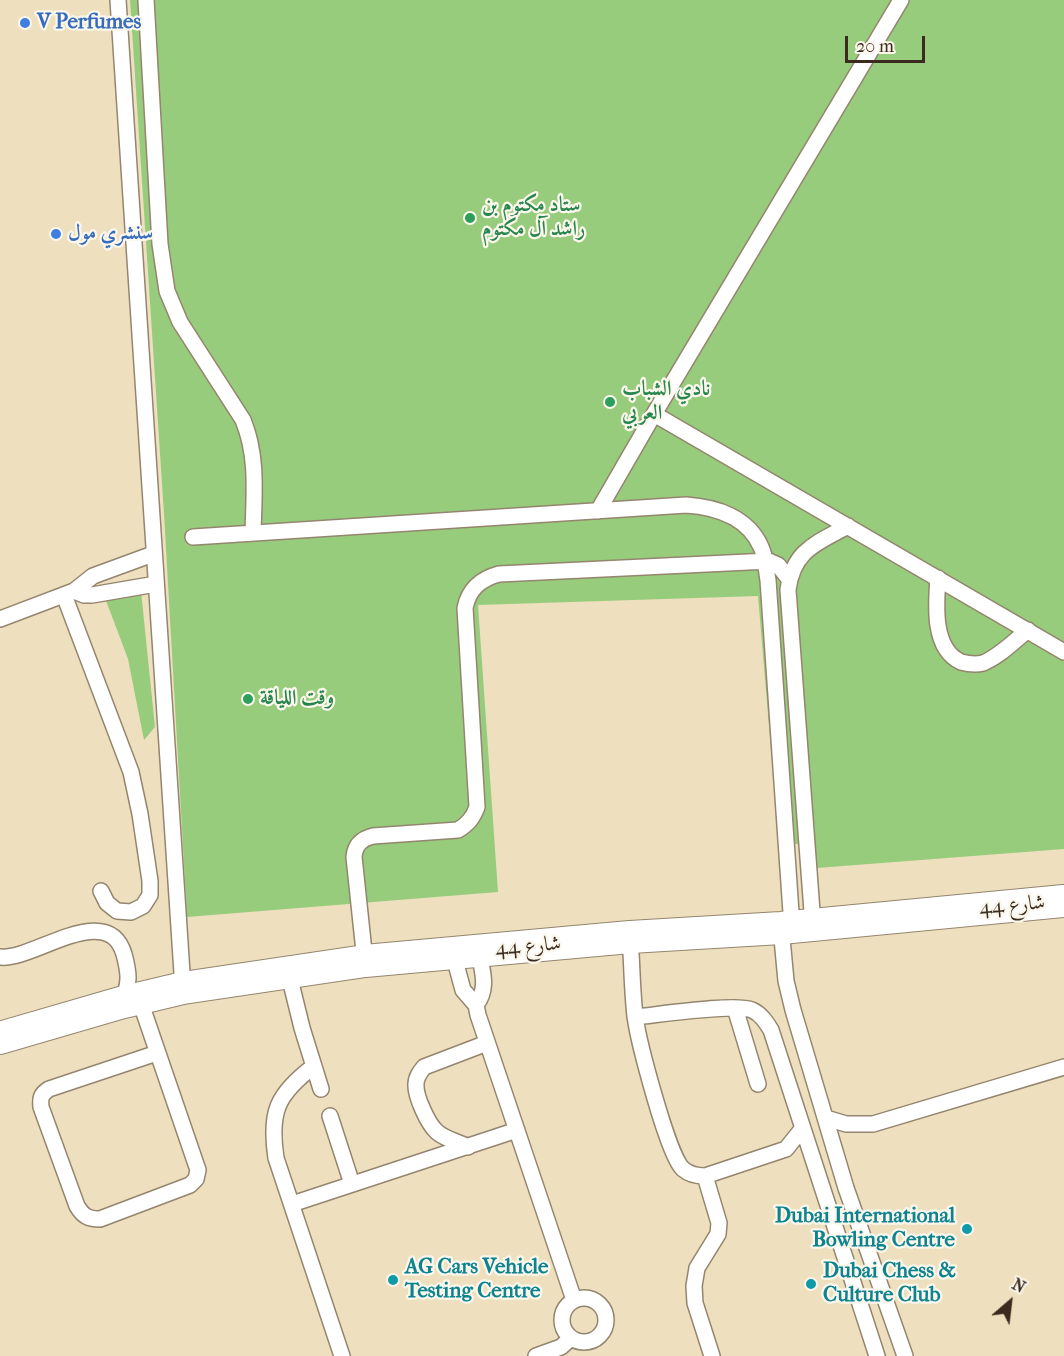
<!DOCTYPE html>
<html>
<head>
<meta charset="utf-8">
<style>
	body { margin:0 }
	#map { position:relative; width:1064px; height:1356px; overflow:hidden; background:#eee0bf; font-family:"IM FELL French Canon",serif }
	canvas { display:block }
	.north { position:absolute; left:980px; top:1272px; width:60px; height:60px; -webkit-text-stroke:4px #fbf7ec; paint-order:stroke; rotate:28deg; font-size:16px; font-weight:700; line-height:24px; text-align:center; color:#3b2a1e }
	.north::after { content:''; display:block; margin:auto; width:21px; height:27px; background:#3b2a1e; clip-path:polygon(50% 0,100% 100%,50% 72%,0 100%) }
	.scale { position:absolute; left:845px; top:36px; width:80px; height:27px; box-sizing:border-box; border:3px solid #3b2a1e; border-top:0; padding-left:8px; font-size:18px; line-height:21px; white-space:nowrap; color:#3b2a1e; -webkit-text-stroke:4px #fbf7ec; paint-order:stroke }
</style>
</head>
<body>
<div id="map">
<canvas width="1064" height="1356"></canvas>
<div class="north">N</div>
<div class="scale">20 m</div>
</div>
<script>
const ctx = document.querySelector('canvas').getContext('2d');
ctx.lineJoin = 'round';
function fill(path, color) { ctx.fillStyle = color; ctx.fill(path, 'evenodd'); }
function trace(path, color, width, dash) { ctx.strokeStyle = color; ctx.lineWidth = width; ctx.lineCap = dash ? 'butt' : 'round'; ctx.setLineDash(dash || []); ctx.stroke(path); }
function drawText(font, color, halo, rows, align = 'center') {
  ctx.font = font + ' "IM FELL French Canon",Amiri,serif'; ctx.lineWidth = 4.5; ctx.setLineDash([]); ctx.textBaseline = 'middle'; ctx.strokeStyle = halo; ctx.fillStyle = color; for (const [text, x, y, turn = 0] of rows) {
    ctx.save(); ctx.translate(x, y); ctx.rotate((+turn || 0) * Math.PI / 180); ctx.textAlign = isNaN(turn) ? turn : align; if (halo) ctx.strokeText(text, 0, 0); ctx.fillText(text, 0, 0); ctx.restore();
  }
}
fill(new Path2D(`
	M 130,0 L 1064,0 L 1064,849 L 817,868 L 815,843 L 779,845 L 758,596 L 478,605 L 498,892 L 187,917 L 164,514 Z
	M 141,591 L 155,727 L 144,740 L 128,659 L 105,598 Z`), '#98cc7d');
const service = new Path2D(`
	M 118,0 L 183,988
	M 146,0 L 160,244 L 167,291 L 180,322 L 243,420 C 258,456 254,494 253,533
	M 654,414 L 1064,652
	M 598,511 L 654,414 L 901,0
	M 193,537 L 686,505 C 716,507 748,517 761,547 C 766,557 766,570 768,580 L 792,927
	M 938,578 C 936,604 932,649 961,662 C 968,664 976,665 983,663 C 1000,656 1014,641 1028,630
	M 74,591 L 84,595 L 92,595 L 156,584
	M 64,595 L 131,772 L 140,814 L 150,881 L 150,895 L 143,906 L 131,912 L 117,911 L 107,903 L 101,891
	M 0,619 L 74,591 L 93,576 L 153,554
	M 813,925 L 788,590 C 793,550 817,543 848,526
	M 781,928 L 786,981 L 793,1010 L 846,1188 L 905,1356
	M 630,937 C 632,963 632,990 635,1016 C 638,1040 668,1156 683,1169 C 690,1175 697,1176 705,1176 L 786,1149 L 802,1129
	M 453,953 L 463,990 L 476,1005 L 478,1015 L 574,1300
	M 0,957 C 33,961 107,899 124,954 C 129,973 131,985 120,1003
	M 365,961 L 354,857 C 355,845 361,839 373,836 L 458,830 C 468,824 473,818 477,807 L 465,608 C 469,589 480,579 499,574 L 769,561 L 778,565 L 789,579
	M 288,971 L 302,1028 L 321,1089
	M 139,998 L 198,1170 L 196,1179 L 190,1185 L 100,1219 C 88,1219 83,1216 77,1206 L 41,1107 C 40,1098 41,1094 49,1089 L 157,1053
	M 476,1005 C 489,988 482,971 479,952
	M 735,1008 L 758,1084
	M 635,1017 C 657,1015 735,1003 752,1010 C 761,1014 766,1022 771,1030 L 877,1356
	M 314,1066 C 277,1094 269,1112 276,1158 L 342,1356
	M 330,1116 L 352,1184
	M 826,1118 L 846,1124 L 873,1124 L 1064,1067
	M 468,1147 C 458,1142 445,1139 437,1132 C 428,1124 415,1096 416,1084 C 416,1077 420,1072 424,1067 L 487,1043
	M 705,1176 L 719,1223 L 718,1234 L 697,1268 L 694,1286 L 695,1303 L 712,1356
	M 292,1204 L 517,1130
	M562 1320a22 22 0 1 1 44 0a22 22 0 1 1-44 0Z
	M 536,1356 L 561,1347 L 571,1338`);
const minor = new Path2D(`
	M 0,1038 L 120,1003 L 183,988 L 365,961 L 630,937 L 781,928 L 1064,901`);
trace(service, '#94856e', 18);
trace(minor, '#94856e', 34);
trace(service, '#fff', 15);
trace(minor, '#fff', 32);
for (const [x, y, r, color] of [
	[25,23,6,"#3f7fe0"],
	[470,218,6,"#2e9e5b"],
	[56,234,6,"#3f7fe0"],
	[610,402,6,"#2e9e5b"],
	[248,699,6,"#2e9e5b"],
	[967,1229,6,"#0f9aa8"],
	[393,1280,6,"#0f9aa8"],
	[811,1284,6,"#0f9aa8"]
]) { const dot = new Path2D(); dot.arc(x, y, r, 0, 2 * Math.PI); ctx.fillStyle = color; ctx.fill(dot); trace(dot, '#fbf7ec', 2); }
drawText('bold 21px', '#366cbe', '#fbf7ec', [
	["V Perfumes",37,23],
	["سنشري مول",68,234]
], 'left');
drawText('bold 21px', '#27864d', '#fbf7ec', [
	["ستاد مكتوم بن",482,206],
	["راشد آل مكتوم",482,230],
	["نادي الشباب",622,390],
	["العربي",622,414],
	["وقت اللياقة",260,699]
], 'left');
drawText('21px', '#3b2a1e', '#fbf7ec', [
	["شارع 44",1012,906,-5],
	["شارع 44",528,947,-5]
]);
drawText('bold 21px', '#0d838f', '#fbf7ec', [
	["Dubai International",955,1217,"right"],
	["Bowling Centre",955,1241,"right"],
	["AG Cars Vehicle",405,1268],
	["Testing Centre",405,1292],
	["Dubai Chess &",823,1272],
	["Culture Club",823,1296]
], 'left');
</script>
</body>
</html>
